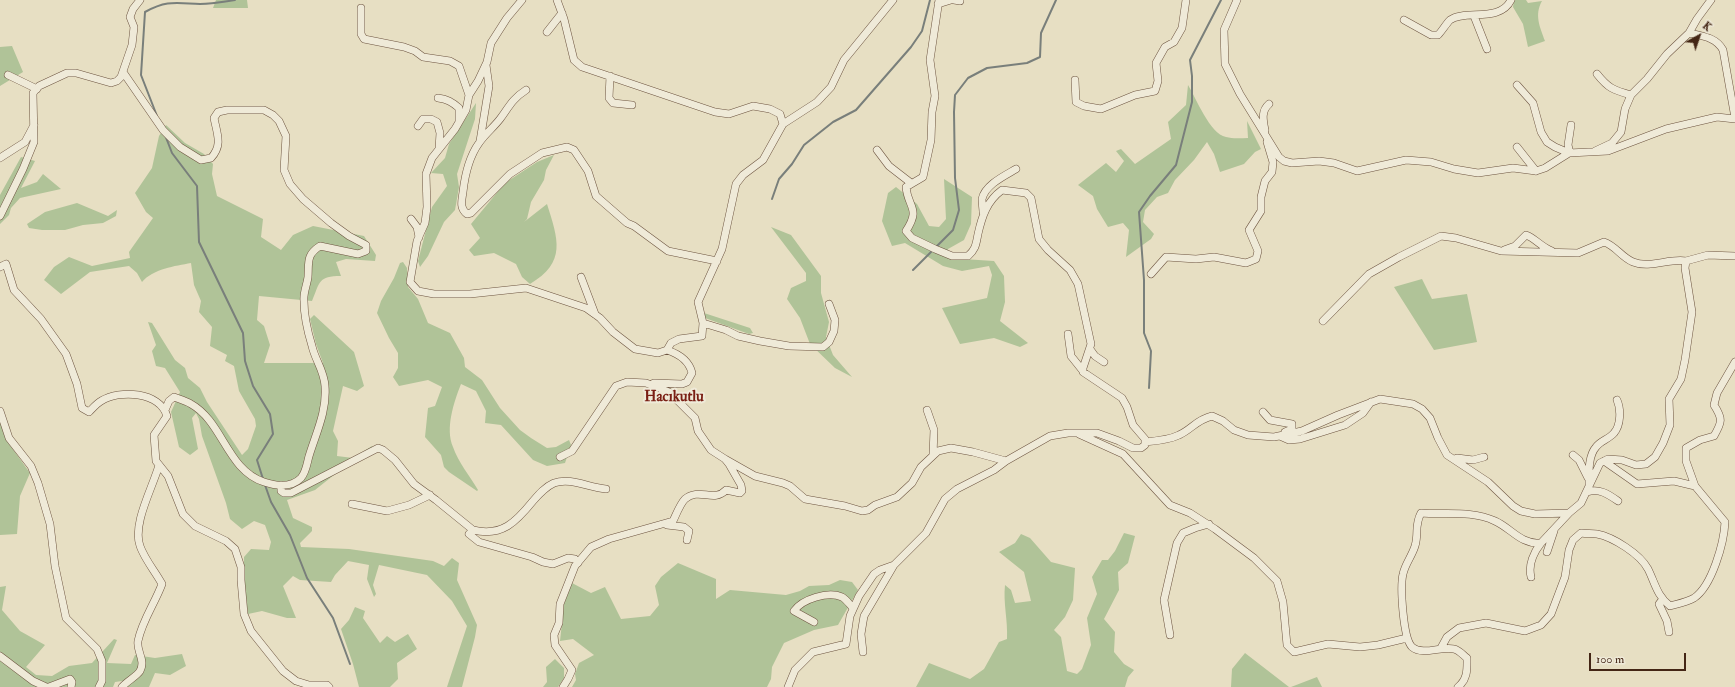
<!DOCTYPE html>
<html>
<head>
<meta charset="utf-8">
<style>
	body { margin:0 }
	#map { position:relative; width:1735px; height:687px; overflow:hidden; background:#e7dfc3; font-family:"IM FELL Double Pica",serif }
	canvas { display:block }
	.north { position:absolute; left:1679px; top:16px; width:40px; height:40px; -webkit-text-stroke:3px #efead8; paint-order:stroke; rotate:40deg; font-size:11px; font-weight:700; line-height:16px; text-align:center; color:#442615 }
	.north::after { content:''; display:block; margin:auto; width:14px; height:18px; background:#442615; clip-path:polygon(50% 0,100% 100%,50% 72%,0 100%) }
	.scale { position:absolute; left:1589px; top:653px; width:97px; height:18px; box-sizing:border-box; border:2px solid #442615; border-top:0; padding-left:5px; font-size:12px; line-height:14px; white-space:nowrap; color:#442615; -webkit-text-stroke:3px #efead8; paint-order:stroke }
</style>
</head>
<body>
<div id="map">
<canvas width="1735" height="687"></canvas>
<div class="north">K</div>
<div class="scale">100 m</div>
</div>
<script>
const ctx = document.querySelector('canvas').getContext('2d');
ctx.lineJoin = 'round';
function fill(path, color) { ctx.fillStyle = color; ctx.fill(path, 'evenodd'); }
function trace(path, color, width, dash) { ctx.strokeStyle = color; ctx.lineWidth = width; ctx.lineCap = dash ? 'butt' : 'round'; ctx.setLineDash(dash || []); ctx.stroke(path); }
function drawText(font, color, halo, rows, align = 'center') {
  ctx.font = font + ' "IM FELL Double Pica",serif'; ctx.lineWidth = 4; ctx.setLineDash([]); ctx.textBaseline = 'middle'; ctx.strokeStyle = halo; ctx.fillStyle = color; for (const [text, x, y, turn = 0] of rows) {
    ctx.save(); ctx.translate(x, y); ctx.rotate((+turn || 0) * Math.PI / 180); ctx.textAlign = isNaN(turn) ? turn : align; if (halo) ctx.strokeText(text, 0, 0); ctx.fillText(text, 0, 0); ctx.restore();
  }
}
fill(new Path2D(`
	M 216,0 L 247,0 L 248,8 L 213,8 Z
	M 1514,0 L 1526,0 L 1528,3 L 1542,1 C 1534,15 1540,27 1545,41 L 1528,47 L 1523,24 L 1513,7 Z
	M 12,46 L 23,72 L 0,86 L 0,47 Z
	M 1188,85 C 1196,98 1210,134 1226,137 C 1233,139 1241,138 1248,138 L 1247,121 L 1261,149 L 1255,152 L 1244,164 L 1220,172 L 1214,154 L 1207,142 L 1194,160 L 1175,180 L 1168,193 L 1157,197 L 1145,210 L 1143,222 L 1154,234 L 1151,239 L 1126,257 L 1129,230 L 1123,223 L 1108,227 L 1097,209 L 1093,196 L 1078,185 L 1106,163 L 1116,172 L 1124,161 L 1116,151 L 1121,149 L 1135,164 L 1171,139 L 1168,122 L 1186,105 Z
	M 476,103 L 475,119 L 457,174 L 459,187 L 455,210 L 444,222 L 428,256 L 420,267 L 418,261 L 432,207 L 447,186 L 443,174 L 431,173 L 445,158 L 449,144 Z
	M 166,125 L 185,143 L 204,154 L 213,164 L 212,174 L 217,196 L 263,219 L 261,237 L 281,250 L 293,235 L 313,226 L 364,236 L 376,255 L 375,261 L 346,259 L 336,262 L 341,276 C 318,276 320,282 312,301 L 259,296 L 257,320 L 264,326 L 270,345 L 264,363 L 323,363 L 316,344 L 310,319 L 314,315 L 354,352 L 364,386 L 357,391 L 343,386 L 333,431 L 338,441 L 337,456 L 353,458 L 372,446 L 375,453 L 339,471 L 315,490 L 287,500 L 293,518 L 312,527 L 312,531 L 300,543 L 301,547 L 349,549 L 433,561 L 444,566 L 452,558 L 459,563 L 457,580 L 477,625 L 475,637 L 462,687 L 447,687 L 467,626 L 452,601 L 427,575 L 379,565 L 373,585 L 376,594 L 374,597 L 367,579 L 369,565 L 348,561 L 335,575 L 331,582 L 300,580 L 293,576 L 283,586 L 296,618 L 287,618 L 262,611 L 248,614 L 244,583 L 244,557 L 251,549 L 269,550 L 271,542 L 265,525 L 254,521 L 242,529 L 230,519 L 226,503 L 202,436 L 199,419 L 196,413 L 192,418 L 198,449 L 190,455 L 179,447 L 171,412 L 180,392 L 165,368 L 156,366 L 152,351 L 156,345 L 148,322 L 152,323 L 175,360 L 185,368 L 188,378 L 200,388 L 207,402 L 242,455 L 248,449 L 256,426 L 255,419 L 239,391 L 234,366 L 225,361 L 227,355 L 210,346 L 212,327 L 199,312 L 201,301 L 194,285 L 191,263 C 175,266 153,269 142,282 L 137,273 L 129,266 L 90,272 L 61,294 L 44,280 L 54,267 L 69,257 L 92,266 L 130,258 L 129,252 L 153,218 L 146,212 L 135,193 L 152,168 L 159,136 Z
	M 554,155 L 546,170 L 544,180 L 531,202 L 527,219 L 524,222 L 547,204 C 558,239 567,262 530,284 L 522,277 L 516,264 L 494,253 L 474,256 L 469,250 L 480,238 L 471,224 L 505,183 L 537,162 Z
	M 21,157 L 35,161 L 21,188 L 37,182 L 43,174 L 61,189 L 20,198 L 11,208 L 9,215 L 0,224 L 0,195 Z
	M 944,179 L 972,197 L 971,224 L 964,240 L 948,249 L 947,258 L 994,261 L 1004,276 L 1005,302 L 1000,321 L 1028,343 L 1020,347 L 994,338 L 960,344 L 942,308 L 987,298 L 992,275 L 989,266 L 962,271 L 943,266 L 905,243 L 892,246 L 882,221 L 888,193 L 896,187 L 917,204 L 929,226 L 939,227 L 946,219 Z
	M 77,203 L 108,216 L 117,210 L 116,216 L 103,223 L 83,225 L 65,230 L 42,230 L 29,228 L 27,224 L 45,212 Z
	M 771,227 L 791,235 L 821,276 L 821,293 L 829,322 L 826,337 L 833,355 L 852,377 L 835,368 L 810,344 L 800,318 L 787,299 L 791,288 L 806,281 L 806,273 Z
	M 403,262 L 407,268 L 408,287 L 418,299 L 428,323 L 450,333 L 464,358 L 465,367 L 482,380 L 500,408 L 520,430 L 531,438 L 547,448 L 556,447 L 569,440 L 571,445 L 565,463 L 547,466 L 533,460 L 501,425 L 485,423 L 486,411 L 476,391 L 461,384 C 454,402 445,428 453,447 C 458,462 470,476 478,490 L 477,491 L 449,472 L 444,467 L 441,455 L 425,437 L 428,408 L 435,406 L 442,387 L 428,380 L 399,386 L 393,377 L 398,368 L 398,353 L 389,338 L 377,313 L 381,301 L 394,278 L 400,263 Z
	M 1422,279 L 1432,299 L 1467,294 L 1477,342 L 1434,350 L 1394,287 Z
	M 704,313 L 750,328 L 753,333 L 749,334 L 705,318 Z
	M 0,420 L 7,441 L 30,473 L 20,496 L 17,534 L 0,535 Z
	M 1124,533 L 1135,536 L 1128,563 L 1118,572 L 1119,590 L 1104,619 L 1115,632 L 1114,652 L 1124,664 L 1134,670 L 1128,677 L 1125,687 L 916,687 L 929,663 L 970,679 L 984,669 L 999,642 L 1007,639 C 1008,620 1003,603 1005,585 L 1011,590 L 1015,603 L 1031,601 L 1024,572 L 999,552 L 1015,543 L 1021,534 L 1030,538 L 1051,562 L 1075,568 L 1073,600 L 1065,617 L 1054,630 L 1061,637 L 1067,671 L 1077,674 L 1082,669 L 1091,645 L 1087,618 L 1097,594 L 1092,577 L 1102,560 L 1108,560 L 1115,551 Z
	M 678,563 L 716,579 L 716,599 L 730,590 L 786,595 L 800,591 L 809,586 L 829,585 L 840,580 L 852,582 L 858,590 L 838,625 L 814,630 L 784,643 L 772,667 L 771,679 L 767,687 L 572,687 L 576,680 L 575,674 L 579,663 L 594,655 L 573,639 L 560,641 L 564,604 L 572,583 L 591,593 L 605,587 L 621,619 L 650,616 L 659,605 L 655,586 L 661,577 Z
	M 6,586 L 2,610 L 20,631 L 45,645 L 26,667 L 36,675 L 52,676 L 69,666 L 92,663 L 114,639 L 117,640 L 107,663 L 131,664 L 135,655 L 155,658 L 182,654 L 186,666 L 170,675 L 155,673 L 149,687 L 122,687 L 122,681 L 115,682 L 113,687 L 0,687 L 0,587 Z
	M 355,607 L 365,611 L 363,618 L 380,643 L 387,636 L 395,642 L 408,634 L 417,649 L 397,663 L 398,679 L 390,687 L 359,687 L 353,664 L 341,629 L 349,620 Z
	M 1245,653 L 1289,687 L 1231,687 L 1232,669 Z
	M 555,659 L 564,668 L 564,678 L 558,687 L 543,687 L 547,682 L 546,667 Z
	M 1317,677 L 1322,687 L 1291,687 Z`), '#b0c398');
trace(new Path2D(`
	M 157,116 L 141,75 L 145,12 C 167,0 175,3 200,4 C 211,4 223,2 235,0
	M 165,135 L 172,153 L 197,186 L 199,242 L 243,333 L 245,361 L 253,386 L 270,414 L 273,434 L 257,460 L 263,479
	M 772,199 L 779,179 L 792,164 L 804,145 L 833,122 L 856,110 L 911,47 L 922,31 L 930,0
	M 913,270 L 953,230 L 959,210 L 955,178 L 954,112 L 955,95 L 968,78 L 987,68 L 1027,63 L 1040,57 L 1041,33 L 1056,0
	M 1149,388 L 1151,351 L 1144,333 L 1144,280 L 1139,212 L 1150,196 L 1176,165 L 1192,102 L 1192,76 L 1190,60 L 1221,0
	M 265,485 L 271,502 L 290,535 L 307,578 L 333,618 L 350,664`), '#797f7b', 2);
const minor = new Path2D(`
	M 522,0 L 507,18 L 491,43 L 487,62 L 478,81 L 469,95 L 466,110 L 455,129 L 432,158 L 426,174 L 427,207 L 425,223 L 417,241 L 410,282 L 418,291 L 434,294 L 470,294 L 526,288 L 586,308 L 600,318 L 613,332 L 635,349 L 658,353 L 667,350 L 671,343 L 679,339 L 702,336 L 703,323 L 698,302 L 722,249 L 736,184 L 743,175 L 763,160 L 783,124 L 817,102 L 831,87 L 844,60 L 893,0
	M 557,0 L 564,19 L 574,60 L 582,67 L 715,112 L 729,114 L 753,106 L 770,109 L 780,114 L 783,124
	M 954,0 L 960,1
	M 1237,0 L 1224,30 L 1225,64 L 1240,94 L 1279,157 L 1284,161 L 1292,163 L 1319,161 L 1334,163 L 1357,171 L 1406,160 L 1431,162 L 1454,169 L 1478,173 L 1513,168 L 1536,171 L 1545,168 L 1569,153 L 1608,151 L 1666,129 L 1717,117 L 1735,119
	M 938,4 L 951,0
	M 361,8 L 361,34 L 364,39 L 404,47 L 415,51 L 423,57 L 450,61 L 459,66 L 469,95
	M 1474,16 L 1487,49
	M 1404,20 L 1431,35 L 1438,35 C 1442,31 1446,24 1450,20 C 1465,9 1500,23 1511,0
	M 547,32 L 562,13
	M 1689,33 C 1702,36 1716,37 1723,50 L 1735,118
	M 123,72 L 163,130 L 180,147 L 201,160 L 211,158 C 223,145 217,134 214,118 L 218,112 L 227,110 L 264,110 L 273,115 L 279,121 L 286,136 L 284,170 L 290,184 L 303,199 L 331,223 L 349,236 L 366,245 L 366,251 L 358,254 L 320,246 C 306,255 309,262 308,277 C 307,285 303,293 304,301 C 304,314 308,333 312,346 C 315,360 324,370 325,386 C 327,410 317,431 310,453 C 307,461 307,471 301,478 C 291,488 276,486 264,482 C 227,470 223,422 191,404 C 186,401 179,399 174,397 L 169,401 L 165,410
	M 1597,74 C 1608,88 1613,90 1631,95
	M 8,75 L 37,89
	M 610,76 L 609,98 L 613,103 L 632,105
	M 1075,80 L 1076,102 L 1084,106 L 1101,109 L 1135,95 L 1155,91 L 1158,81 L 1156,63 L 1165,47 L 1174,42 L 1182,28 L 1186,0
	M 1517,85 L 1533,103 L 1541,132 L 1547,142 L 1555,147 L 1569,153
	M 526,90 C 512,99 509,107 500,119 C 493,128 485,134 479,143 C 469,157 465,174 463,192 C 462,200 459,208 467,214 L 471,213 L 510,174 L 542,153 L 567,147 L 574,150 L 588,171 L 596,196 L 627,223 L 634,226 L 668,251 L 717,261
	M 438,98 C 447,99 452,102 459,108 L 459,121
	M 418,126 L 423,119 L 431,119 L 437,122 L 440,133 L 439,149
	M 1265,130 C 1263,120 1261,111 1269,104
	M 480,141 L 489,86 L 486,65
	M 1517,147 L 1536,171
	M 877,150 L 889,166 L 911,183
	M 1595,151 L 1612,143 L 1621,132 L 1625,109 L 1631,95 L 1647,79 L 1667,54 L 1689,33 L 1697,19 L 1711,0
	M 1570,153 L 1568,145 L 1571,125
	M 0,158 L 25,142 L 34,125
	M 983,212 C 983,209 982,203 982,199 C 985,185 1004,176 1016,169
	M 0,216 L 23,169 L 34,142 L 33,93 L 39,86 L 67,73 L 76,73 L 111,83 L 117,81 L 121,77 L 132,45 L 134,27 L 130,17 L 133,9 L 140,0
	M 411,219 L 417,227 L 419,237
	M 1504,250 L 1515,246 L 1526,235 C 1535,238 1541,247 1552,251
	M 0,267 L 6,264 L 14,290 L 41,319 L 66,354 L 77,384 L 82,408 L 89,412 C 93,408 96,404 101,401 C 120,389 160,392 167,416 L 154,435 L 156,461 L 168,476 L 183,514 L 195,526 L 226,541 L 235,549 L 241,567 L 241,580 L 244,614 L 251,631 L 283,671 L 296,681 L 309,685 L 327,685 L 329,687
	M 1151,274 L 1166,257 L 1196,259 L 1214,257 L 1246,263 L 1256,259 L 1258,251 L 1249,230 L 1261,211 L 1261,197 L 1265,181 L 1272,172 L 1273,162 L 1267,142
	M 581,277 L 595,314
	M 1323,321 L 1369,274 L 1399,257 L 1441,236 L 1456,238 L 1501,251 L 1578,253 L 1604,242 C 1616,246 1621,257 1633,262 C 1650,269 1669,258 1686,261
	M 703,323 L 726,330 L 738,336 L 760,341 L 789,346 L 823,347 L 829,342 L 834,331 L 835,320 L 829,304
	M 1068,334 L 1071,356 L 1083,371
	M 1090,349 L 1095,356 L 1104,362
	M 654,383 L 682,384 L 687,382 L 692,373 C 689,360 679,354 667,350
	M 927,410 L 934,430 L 933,455
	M 0,411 L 9,438 L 31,466 L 38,483 L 50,524 L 55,566 L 66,618 L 97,649 L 102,661 L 102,681 L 99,687
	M 1263,412 L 1270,420 L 1292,424 L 1292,429 L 1285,432
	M 1079,434 L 1123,454 L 1170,505 L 1190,513 L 1215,529 L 1254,558 L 1277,581 L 1283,602 L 1287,645 L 1294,652 L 1328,644 L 1360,647 L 1378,645 L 1407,638
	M 1280,436 L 1289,440 L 1300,439 L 1345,425 L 1363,413 L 1371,402
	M 1145,442 C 1156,441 1169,440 1179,435 C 1192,429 1196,420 1212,416 L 1223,421 L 1234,430 L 1248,435 L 1274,437 L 1302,431 L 1338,415 L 1380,399 L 1413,404 L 1422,409 L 1430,418 L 1438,438 L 1447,455 L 1488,482 L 1513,506 L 1521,511 L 1535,514 L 1569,513 L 1581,503 L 1600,463 L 1608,459 L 1622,460 L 1636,465 L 1646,464 L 1655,457 L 1663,443 L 1670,425 L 1669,399 L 1681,379 L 1685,360 L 1692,312 L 1685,268 L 1686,261 L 1708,255 L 1735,256
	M 1573,455 L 1579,460 L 1588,478
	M 560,457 L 572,451 L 616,386 L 627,382 L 646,383 L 669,392 L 695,418 L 698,431 L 711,450 L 725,459 L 729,464 L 741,485 L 742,491 L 740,493 L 726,490 C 714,503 699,487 685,499 C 680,504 676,515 673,521 L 609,539 L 591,547 L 575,566 L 560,604 L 559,623 L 554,635 L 555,645 L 572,670 L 568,679 L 563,687
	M 1457,458 L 1473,460 L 1484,457
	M 725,459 L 755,476 L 783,483 L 790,486 L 805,499 L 845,506 L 862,511 L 868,510 L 875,505 L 897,497 L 912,483 L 921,467 L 938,451 L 951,448 L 973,452 L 1006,461 L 1050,436 L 1068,433 L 1097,433 L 1119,441 L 1133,448 L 1141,448 L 1145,445 L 1145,439 L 1133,425 L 1127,407 L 1122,398 L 1083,372 L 1083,368 L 1091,344 L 1078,284 L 1070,270 L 1048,250 L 1039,239 L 1031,198 L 1026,193 L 1002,190 C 987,201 982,216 978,234 C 976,244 976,249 968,256 L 952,256 L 935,249 L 912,238 L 906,231 C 921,208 908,208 906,187 L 923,177 L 931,140 L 932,112 L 935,96 L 930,60 L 939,0
	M 1589,484 C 1589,473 1588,456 1596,447 C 1600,441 1609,439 1614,433 C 1621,425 1621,409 1617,400
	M 281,485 L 281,491 L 284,493 L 291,493 L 378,448 L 383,450 L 395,460 L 414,484 L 436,500 L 473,530
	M 1695,486 L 1686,461 L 1686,448 L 1700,440 L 1714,436 C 1722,422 1723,419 1714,405 L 1717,393 L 1735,362
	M 1587,492 C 1599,488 1608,494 1618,501
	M 352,504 L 387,511 L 409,505 L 430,495
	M 667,525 L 684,527 L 689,531 L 687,540
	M 1547,552 L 1554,531
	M 578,563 L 575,559 L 568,558 L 553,564 L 543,562 L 532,557 L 479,542 L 469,534 L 473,530 C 502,537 516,522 533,501 C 539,494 545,487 554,483 C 571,477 589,488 606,489
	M 1531,577 C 1528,565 1534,552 1541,543
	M 1662,600 L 1659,604 L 1667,621 L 1669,632
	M 814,622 L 794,611 C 802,599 828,591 842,597 C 846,599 850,605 853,608
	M 1170,635 L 1164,600 L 1177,543 L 1183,533 L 1195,528 L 1209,524
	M 1441,648 L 1447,637 L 1459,628 L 1486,623 L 1525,631 L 1541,625 L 1551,614 L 1565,577 L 1569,550 L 1573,540 L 1581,533 C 1587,534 1592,533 1597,534 C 1613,537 1640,554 1648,569 C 1655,583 1657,596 1670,606 C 1677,604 1687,602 1694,598 C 1712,586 1724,543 1725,522 L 1695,486 L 1674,481 L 1637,484 L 1604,461
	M 863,652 L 861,634 L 864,616 L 894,565
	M 0,656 L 33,681 L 46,687
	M 49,687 L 70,679 L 72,682 L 71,687
	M 122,687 C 126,682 137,676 140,671 C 146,660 136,651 138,641 C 142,621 155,603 162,584 C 155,571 145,560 140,546 C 132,524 153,487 159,465
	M 788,687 L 795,670 L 813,652 L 846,644 L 850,616 L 859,596 L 874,574 L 880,570 L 894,565 L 926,533 L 945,499 L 957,489 L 994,470 L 1006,461
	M 1458,687 C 1468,679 1467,669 1467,658 C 1463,655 1459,650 1454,649 C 1441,646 1423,656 1412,647 C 1403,638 1400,587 1403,574 C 1405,564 1412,556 1415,546 C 1419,533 1414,526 1421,513 C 1446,515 1471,510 1495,521 C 1511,528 1521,545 1541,543 L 1569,513`);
trace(minor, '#6d5440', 8);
trace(minor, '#efead8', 7);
drawText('bold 15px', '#7a1f14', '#efead8', [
	["Hacıkutlu",674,398]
]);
</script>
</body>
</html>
